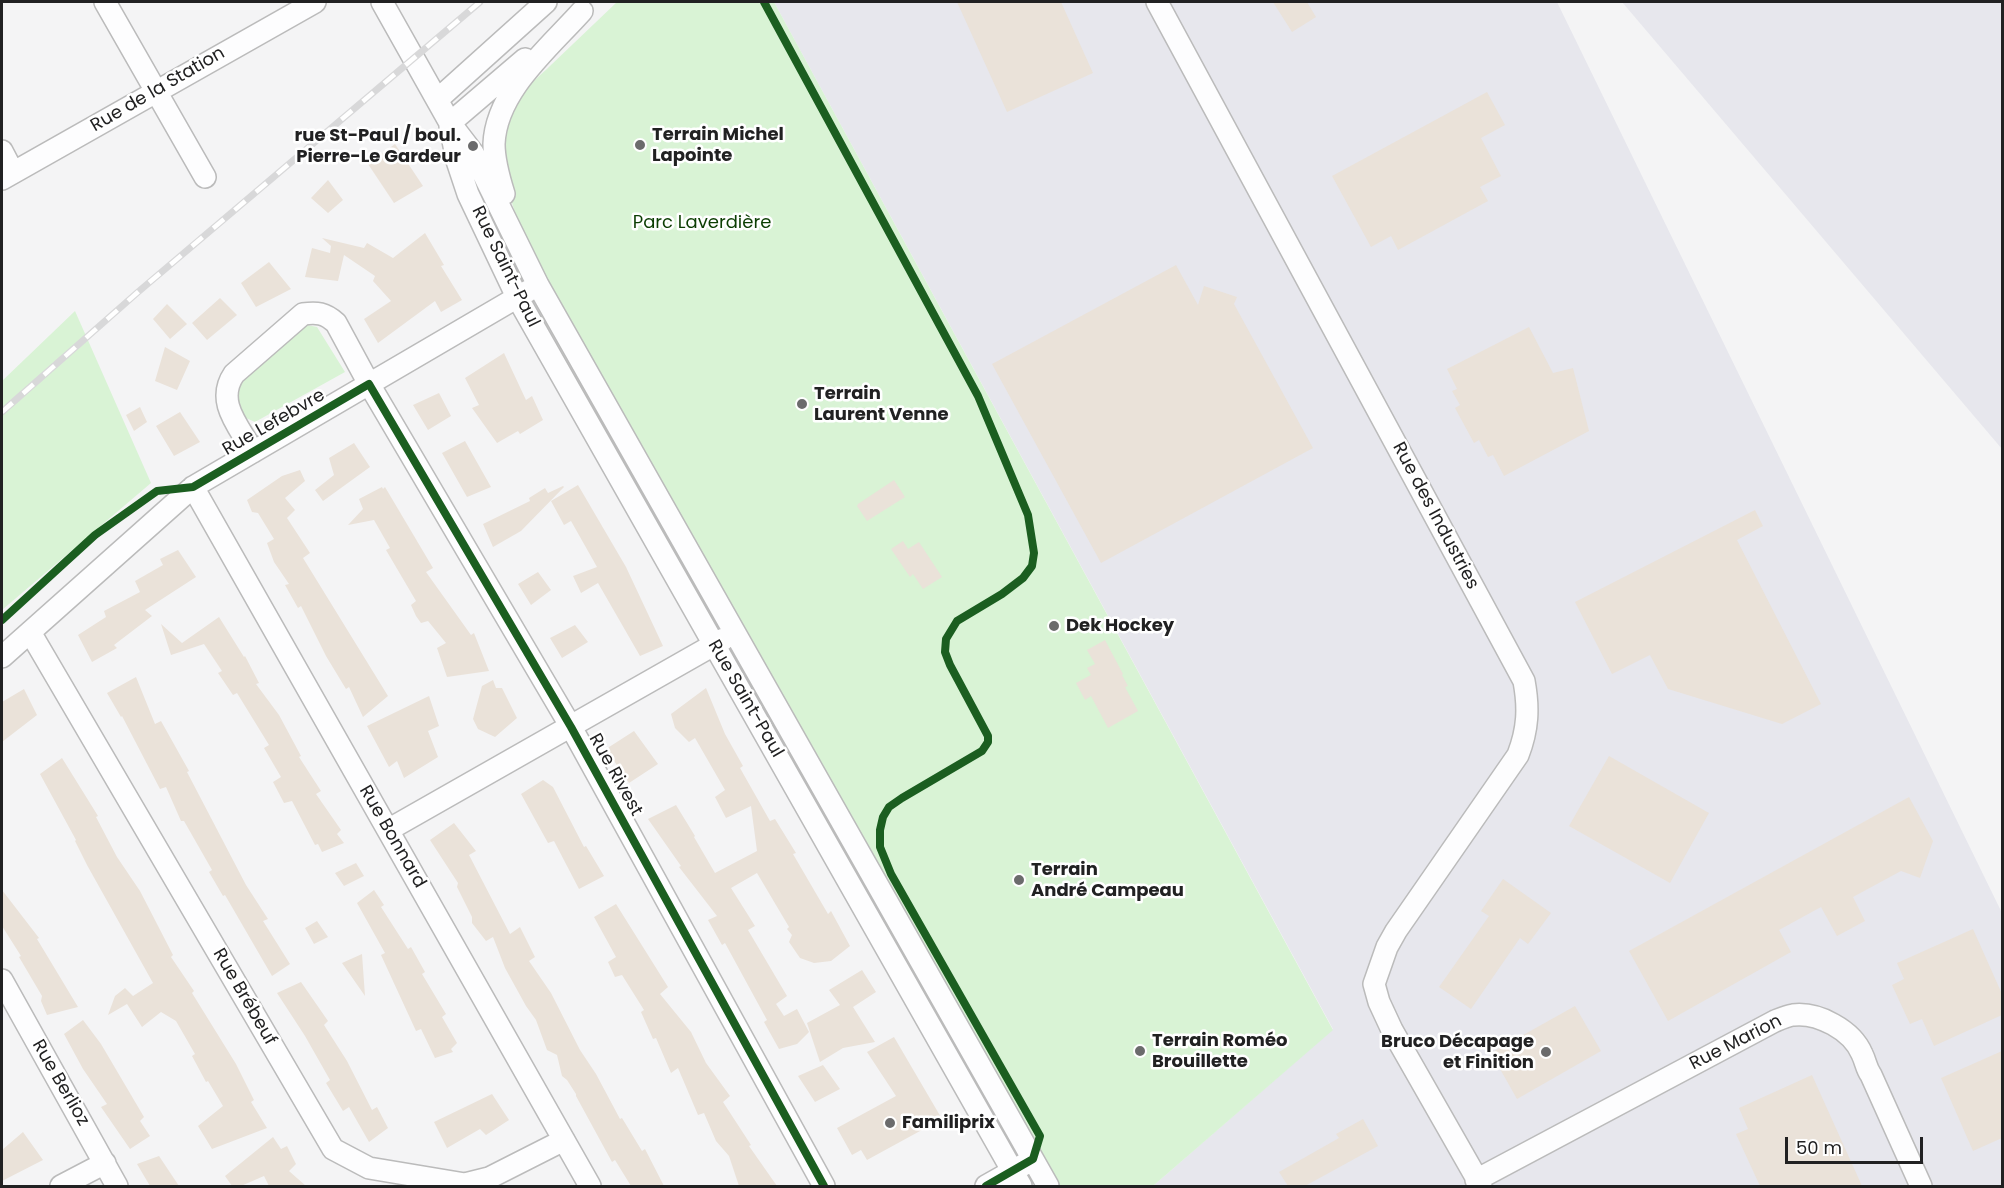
<!DOCTYPE html>
<html>
<head>
<meta charset="utf-8">
<style>
	body { margin:0 }
	#map { position:relative; width:2004px; height:1188px; overflow:hidden; background:#f4f4f5; font-family:Poppins,sans-serif }
	canvas { display:block }
	.frame { position:absolute; inset:0; border:3px solid #212122; pointer-events:none }
	.scale { position:absolute; left:1785px; top:1137px; width:138px; height:27px; box-sizing:border-box; border:3px solid #212122; border-top:0; padding-left:8px; font-size:18px; line-height:21px; white-space:nowrap; color:#212122; -webkit-text-stroke:4px #fff; paint-order:stroke }
</style>
</head>
<body>
<div id="map">
<canvas width="2004" height="1188"></canvas>
<div class="frame"></div>
<div class="scale">50 m</div>
</div>
<script>
const ctx = document.querySelector('canvas').getContext('2d');
ctx.lineJoin = 'round';
function fill(path, color) { ctx.fillStyle = color; ctx.fill(path, 'evenodd'); }
function trace(path, color, width, dash) { ctx.strokeStyle = color; ctx.lineWidth = width; ctx.lineCap = dash ? 'butt' : 'round'; ctx.setLineDash(dash || []); ctx.stroke(path); }
function drawText(font, color, halo, rows, align = 'center') {
  ctx.font = font + ' Poppins,sans-serif'; ctx.lineWidth = 5; ctx.setLineDash([]); ctx.textBaseline = 'middle'; ctx.strokeStyle = halo; ctx.fillStyle = color; for (const [text, x, y, turn = 0] of rows) {
    ctx.save(); ctx.translate(x, y); ctx.rotate((+turn || 0) * Math.PI / 180); ctx.textAlign = isNaN(turn) ? turn : align; if (halo) ctx.strokeText(text, 0, 0); ctx.fillText(text, 0, 0); ctx.restore();
  }
}
fill(new Path2D(`
	M 774,2 L 1557,2 L 2002,913 L 2002,1186 L 1153,1186 L 1333,1029 Z
	M 1622,2 L 2002,2 L 2002,449 Z`), '#e7e7ed');
fill(new Path2D(`
	M 617,2 L 774,2 L 1333,1030 L 1153,1186 L 1054,1186 L 549,296 C 526,241 477,149 522,94 C 530,83 542,74 551,65 C 573,44 595,23 617,2 Z
	M 75,311 L 151,483 L 2,610 L 2,381 Z
	M 307,325 L 317,327 L 345,372 L 255,422 L 239,415 L 235,388 L 299,328 Z`), '#d9f3d5');
fill(new Path2D(`
	M 957,2 L 1061,2 L 1093,73 L 1007,112 Z
	M 1273,2 L 1307,2 L 1316,17 L 1292,32 Z
	M 1487,92 L 1505,125 L 1481,138 L 1501,176 L 1480,187 L 1488,201 L 1398,250 L 1391,236 L 1371,247 L 1332,176 Z
	M 395,144 L 423,186 L 394,203 L 368,164 Z
	M 328,180 L 343,200 L 328,213 L 311,198 Z
	M 425,233 L 444,265 L 441,266 L 462,300 L 441,312 L 435,301 L 378,343 L 364,319 L 391,301 L 373,281 L 375,276 L 344,255 L 338,281 L 305,277 L 312,248 L 330,253 L 331,246 L 322,238 L 364,248 L 367,243 L 393,258 Z
	M 269,262 L 291,289 L 256,307 L 241,283 Z
	M 1176,265 L 1198,305 L 1204,286 L 1237,297 L 1234,304 L 1313,448 L 1101,563 L 992,364 Z
	M 220,298 L 237,315 L 207,340 L 192,323 Z
	M 167,304 L 187,324 L 170,339 L 153,319 Z
	M 1529,327 L 1553,373 L 1573,368 L 1589,431 L 1504,476 L 1493,455 L 1488,457 L 1479,440 L 1474,443 L 1455,408 L 1460,405 L 1452,391 L 1457,389 L 1447,369 Z
	M 165,347 L 190,361 L 177,390 L 155,381 Z
	M 504,353 L 526,400 L 532,396 L 543,420 L 520,434 L 518,431 L 497,443 L 472,408 L 479,405 L 465,378 Z
	M 439,393 L 451,416 L 428,430 L 413,405 Z
	M 140,407 L 147,422 L 134,431 L 126,415 Z
	M 180,412 L 200,442 L 174,456 L 156,426 Z
	M 465,441 L 491,487 L 467,497 L 442,453 Z
	M 354,443 L 370,467 L 323,501 L 315,490 L 334,475 L 329,458 Z
	M 300,470 L 305,481 L 285,498 L 295,510 L 287,518 L 310,553 L 303,558 L 388,696 L 363,717 L 349,687 L 346,689 L 326,656 L 301,606 L 298,608 L 285,585 L 289,584 L 274,562 L 267,543 L 274,539 L 258,513 L 252,512 L 247,500 L 282,476 Z
	M 894,480 L 905,497 L 867,521 L 857,506 L 858,504 Z
	M 578,485 L 626,567 L 663,646 L 640,656 L 598,583 L 581,593 L 573,576 L 597,567 L 571,521 L 564,525 L 551,501 Z
	M 563,486 L 564,487 L 521,531 L 493,547 L 483,524 L 530,501 L 529,498 L 545,488 L 548,493 Z
	M 382,487 L 383,489 L 385,487 L 433,568 L 426,572 L 471,635 L 474,633 L 489,671 L 447,677 L 437,648 L 446,643 L 428,621 L 421,623 L 416,616 L 411,605 L 416,601 L 386,550 L 390,548 L 374,520 L 348,525 L 363,509 L 359,499 Z
	M 1755,510 L 1763,526 L 1737,540 L 1821,704 L 1782,724 L 1668,689 L 1650,655 L 1612,674 L 1575,602 Z
	M 903,541 L 908,549 L 919,542 L 942,577 L 923,589 L 913,574 L 910,577 L 891,549 Z
	M 178,550 L 196,577 L 145,610 L 152,616 L 114,645 L 117,648 L 92,662 L 78,635 L 106,617 L 104,611 L 140,592 L 135,581 L 163,565 L 160,559 Z
	M 538,572 L 551,590 L 531,605 L 518,584 Z
	M 219,617 L 244,657 L 245,656 L 259,683 L 256,684 L 279,715 L 301,756 L 299,757 L 321,791 L 316,794 L 341,830 L 337,834 L 344,843 L 322,852 L 318,844 L 315,845 L 292,801 L 284,803 L 273,782 L 281,777 L 264,748 L 269,745 L 237,693 L 233,695 L 218,673 L 222,671 L 204,644 L 171,655 L 161,624 L 182,643 Z
	M 575,625 L 588,642 L 562,658 L 550,638 Z
	M 1105,640 L 1123,674 L 1122,675 L 1128,686 L 1125,687 L 1138,711 L 1108,728 L 1091,696 L 1085,700 L 1076,683 L 1091,675 L 1087,668 L 1095,664 L 1087,650 Z
	M 136,677 L 155,724 L 161,721 L 189,771 L 187,772 L 246,885 L 268,919 L 263,921 L 290,964 L 272,976 L 225,895 L 223,896 L 209,872 L 212,870 L 184,821 L 181,821 L 166,787 L 160,789 L 122,716 L 121,717 L 107,693 Z
	M 493,680 L 496,688 L 502,688 L 517,718 L 495,737 L 478,729 L 473,719 L 482,686 Z
	M 706,688 L 725,734 L 743,766 L 740,768 L 770,821 L 775,819 L 796,853 L 793,854 L 828,914 L 831,911 L 850,946 L 831,961 L 814,963 L 800,958 L 789,942 L 792,935 L 787,929 L 789,927 L 757,873 L 731,888 L 755,926 L 748,930 L 787,996 L 776,1004 L 784,1016 L 797,1009 L 809,1032 L 797,1044 L 779,1049 L 764,1022 L 767,1020 L 725,943 L 722,945 L 708,920 L 717,916 L 679,867 L 681,866 L 648,819 L 676,805 L 695,836 L 694,837 L 715,873 L 757,851 L 751,806 L 726,818 L 715,797 L 725,790 L 695,738 L 689,742 L 675,728 L 671,714 Z
	M 24,689 L 37,715 L 2,742 L 2,702 Z
	M 429,696 L 439,726 L 428,731 L 438,757 L 404,778 L 397,761 L 389,767 L 367,726 Z
	M 634,731 L 658,764 L 629,783 L 606,749 Z
	M 1609,756 L 1709,813 L 1670,883 L 1569,826 Z
	M 62,758 L 98,816 L 96,817 L 117,857 L 140,891 L 173,955 L 171,957 L 194,991 L 192,993 L 236,1064 L 254,1100 L 251,1102 L 267,1128 L 212,1149 L 198,1126 L 223,1106 L 208,1081 L 206,1082 L 192,1056 L 195,1054 L 176,1021 L 161,1012 L 142,1027 L 127,1004 L 108,1015 L 115,996 L 125,988 L 133,996 L 153,983 L 87,865 L 75,841 L 76,840 L 40,774 Z
	M 543,780 L 553,787 L 584,847 L 586,846 L 604,876 L 579,889 L 554,841 L 548,843 L 521,794 Z
	M 1909,797 L 1933,841 L 1920,878 L 1901,871 L 1853,897 L 1865,921 L 1837,936 L 1821,907 L 1779,930 L 1791,952 L 1668,1021 L 1629,951 Z
	M 454,823 L 476,851 L 469,855 L 510,934 L 520,927 L 535,957 L 529,961 L 551,993 L 580,1050 L 596,1074 L 620,1119 L 622,1118 L 642,1151 L 645,1149 L 664,1186 L 631,1186 L 615,1160 L 612,1162 L 576,1096 L 576,1094 L 567,1080 L 562,1076 L 557,1055 L 547,1050 L 536,1020 L 526,1006 L 505,968 L 493,937 L 486,941 L 472,923 L 472,917 L 457,887 L 458,883 L 430,840 Z
	M 356,863 L 364,876 L 344,886 L 335,873 Z
	M 1503,879 L 1551,913 L 1528,944 L 1520,938 L 1471,1009 L 1439,987 L 1489,916 L 1481,911 Z
	M 2,890 L 39,938 L 37,939 L 78,1007 L 47,1015 L 41,1001 L 42,996 L 19,957 L 21,956 L 2,926 Z
	M 374,890 L 384,905 L 381,907 L 408,949 L 411,947 L 425,972 L 422,974 L 446,1014 L 442,1017 L 457,1043 L 451,1049 L 453,1052 L 435,1058 L 421,1029 L 416,1031 L 381,955 L 385,953 L 357,903 Z
	M 616,904 L 668,987 L 660,994 L 691,1032 L 706,1063 L 730,1096 L 723,1102 L 751,1145 L 749,1146 L 777,1186 L 739,1186 L 729,1156 L 716,1141 L 704,1113 L 698,1115 L 678,1068 L 671,1073 L 656,1038 L 653,1039 L 641,1012 L 644,1010 L 622,975 L 615,977 L 608,962 L 616,957 L 594,917 Z
	M 317,921 L 328,937 L 314,944 L 305,928 Z
	M 1973,929 L 2002,994 L 2002,1015 L 1934,1046 L 1922,1019 L 1910,1024 L 1892,985 L 1904,979 L 1897,963 Z
	M 362,954 L 365,996 L 342,963 Z
	M 862,970 L 876,992 L 853,1007 L 875,1042 L 843,1048 L 820,1062 L 807,1023 L 840,1005 L 829,990 Z
	M 301,982 L 328,1021 L 324,1025 L 347,1061 L 372,1110 L 377,1107 L 388,1128 L 369,1142 L 349,1107 L 343,1111 L 326,1083 L 330,1080 L 305,1036 L 277,993 Z
	M 1575,1006 L 1601,1051 L 1517,1099 L 1491,1053 Z
	M 83,1020 L 101,1044 L 144,1117 L 140,1121 L 150,1136 L 130,1149 L 101,1107 L 107,1104 L 83,1069 L 64,1034 Z
	M 894,1037 L 942,1119 L 867,1160 L 861,1150 L 852,1155 L 837,1128 L 896,1096 L 867,1052 Z
	M 2002,1051 L 2002,1138 L 1973,1151 L 1941,1078 Z
	M 823,1065 L 840,1089 L 815,1102 L 798,1076 Z
	M 1812,1075 L 1862,1186 L 1760,1186 L 1736,1134 L 1748,1129 L 1739,1108 Z
	M 492,1094 L 509,1120 L 486,1135 L 480,1129 L 447,1148 L 434,1122 Z
	M 1363,1119 L 1378,1146 L 1305,1186 L 1288,1186 L 1279,1172 L 1339,1138 L 1336,1134 Z
	M 23,1132 L 43,1160 L 2,1181 L 2,1150 Z
	M 273,1137 L 281,1149 L 287,1146 L 296,1164 L 289,1171 L 306,1186 L 269,1186 L 264,1176 L 241,1186 L 232,1186 L 225,1176 Z
	M 159,1156 L 179,1186 L 150,1186 L 137,1164 Z`), '#eae2d9');
const minor = new Path2D(`
	M 105,2 L 205,177
	M 382,2 L 450,123 L 473,153 L 538,285 L 1048,1186
	M 1157,2 L 1524,681 C 1529,708 1528,729 1518,755 L 1396,931 L 1387,947 L 1374,984 L 1379,1002 L 1392,1030 L 1481,1186
	M 437,100 L 546,2
	M 450,123 L 525,59
	M 450,126 L 457,161 L 468,194 L 517,297 L 1021,1186
	M 2,151 L 13,172
	M 2,179 L 315,2
	M 504,194 C 499,178 494,161 494,144 C 496,91 549,48 582,11
	M 253,452 C 239,426 215,402 234,374 L 303,314 C 317,312 325,313 336,323 L 369,384 L 571,727 L 824,1186
	M 193,487 L 590,1186
	M 30,632 L 333,1149 L 369,1168 L 465,1184 L 489,1178 L 564,1140
	M 2,657 L 193,487 L 528,291
	M 388,830 L 724,639
	M 2,980 L 117,1186
	M 1476,1180 L 1775,1021 C 1780,1019 1787,1016 1793,1015 C 1818,1012 1852,1030 1862,1054 C 1866,1062 1866,1068 1871,1075 L 1921,1186
	M 61,1186 L 105,1163
	M 986,1186 L 1025,1164`);
trace(minor, '#bbb', 24);
trace(minor, '#fdfdfe', 21);
const rail = new Path2D(`
	M 2,412 L 138,292 L 480,2`);
trace(rail, '#d8d8d9', 7);
trace(rail, '#fff', 4.5, [14]);
trace(new Path2D(`
	M 764,2 L 978,396 L 1028,515 L 1034,553 L 1032,566 L 1023,578 L 1002,594 L 957,621 L 946,639 L 945,652 L 950,665 L 988,736 L 988,742 L 982,751 L 902,798 L 889,807 L 883,817 L 880,830 L 880,847 L 891,874 L 1040,1136 L 1033,1159 L 986,1186
	M 2,620 L 95,535 L 157,491 L 193,487 L 369,384 L 571,727 L 824,1186`), '#1b5e20', 8);
for (const [x, y, r, color] of [
	[640,145,6,"#6b6b6c"],
	[473,146,6,"#6b6b6c"],
	[802,404,6,"#6b6b6c"],
	[1054,626,6,"#6b6b6c"],
	[1019,880,6,"#6b6b6c"],
	[1140,1051,6,"#6b6b6c"],
	[1546,1052,6,"#6b6b6c"],
	[890,1123,6,"#6b6b6c"]
]) { const dot = new Path2D(); dot.arc(x, y, r, 0, 2 * Math.PI); ctx.fillStyle = color; ctx.fill(dot); trace(dot, '#fff', 2); }
drawText('18px', '#212122', '#fff', [
	["Rue de la Station",158,90,-30],
	["Rue Saint-Paul",505,267,64],
	["Rue Lefebvre",274,423,-30],
	["Rue des Industries",1435,516,62],
	["Rue Saint-Paul",745,699,60],
	["Rue Rivest",615,775,61],
	["Rue Bonnard",392,837,60],
	["Rue Brébeuf",244,997,60],
	["Rue Marion",1736,1043,-27],
	["Rue Berlioz",60,1083,60]
]);
drawText('bold 18px', '#212122', '#fff', [
	["Terrain Michel",652,135],
	["Lapointe",652,156],
	["rue St-Paul / boul.",461,136,"right"],
	["Pierre-Le Gardeur",461,157,"right"],
	["Terrain",814,394],
	["Laurent Venne",814,415],
	["Dek Hockey",1066,626],
	["Terrain",1031,870],
	["André Campeau",1031,891],
	["Terrain Roméo",1152,1041],
	["Brouillette",1152,1062],
	["Bruco Décapage",1534,1042,"right"],
	["et Finition",1534,1063,"right"],
	["Familiprix",902,1123]
], 'left');
drawText('18px', '#0c3e03', '#fff', [
	["Parc Laverdière",702,223]
]);
</script>
</body>
</html>
